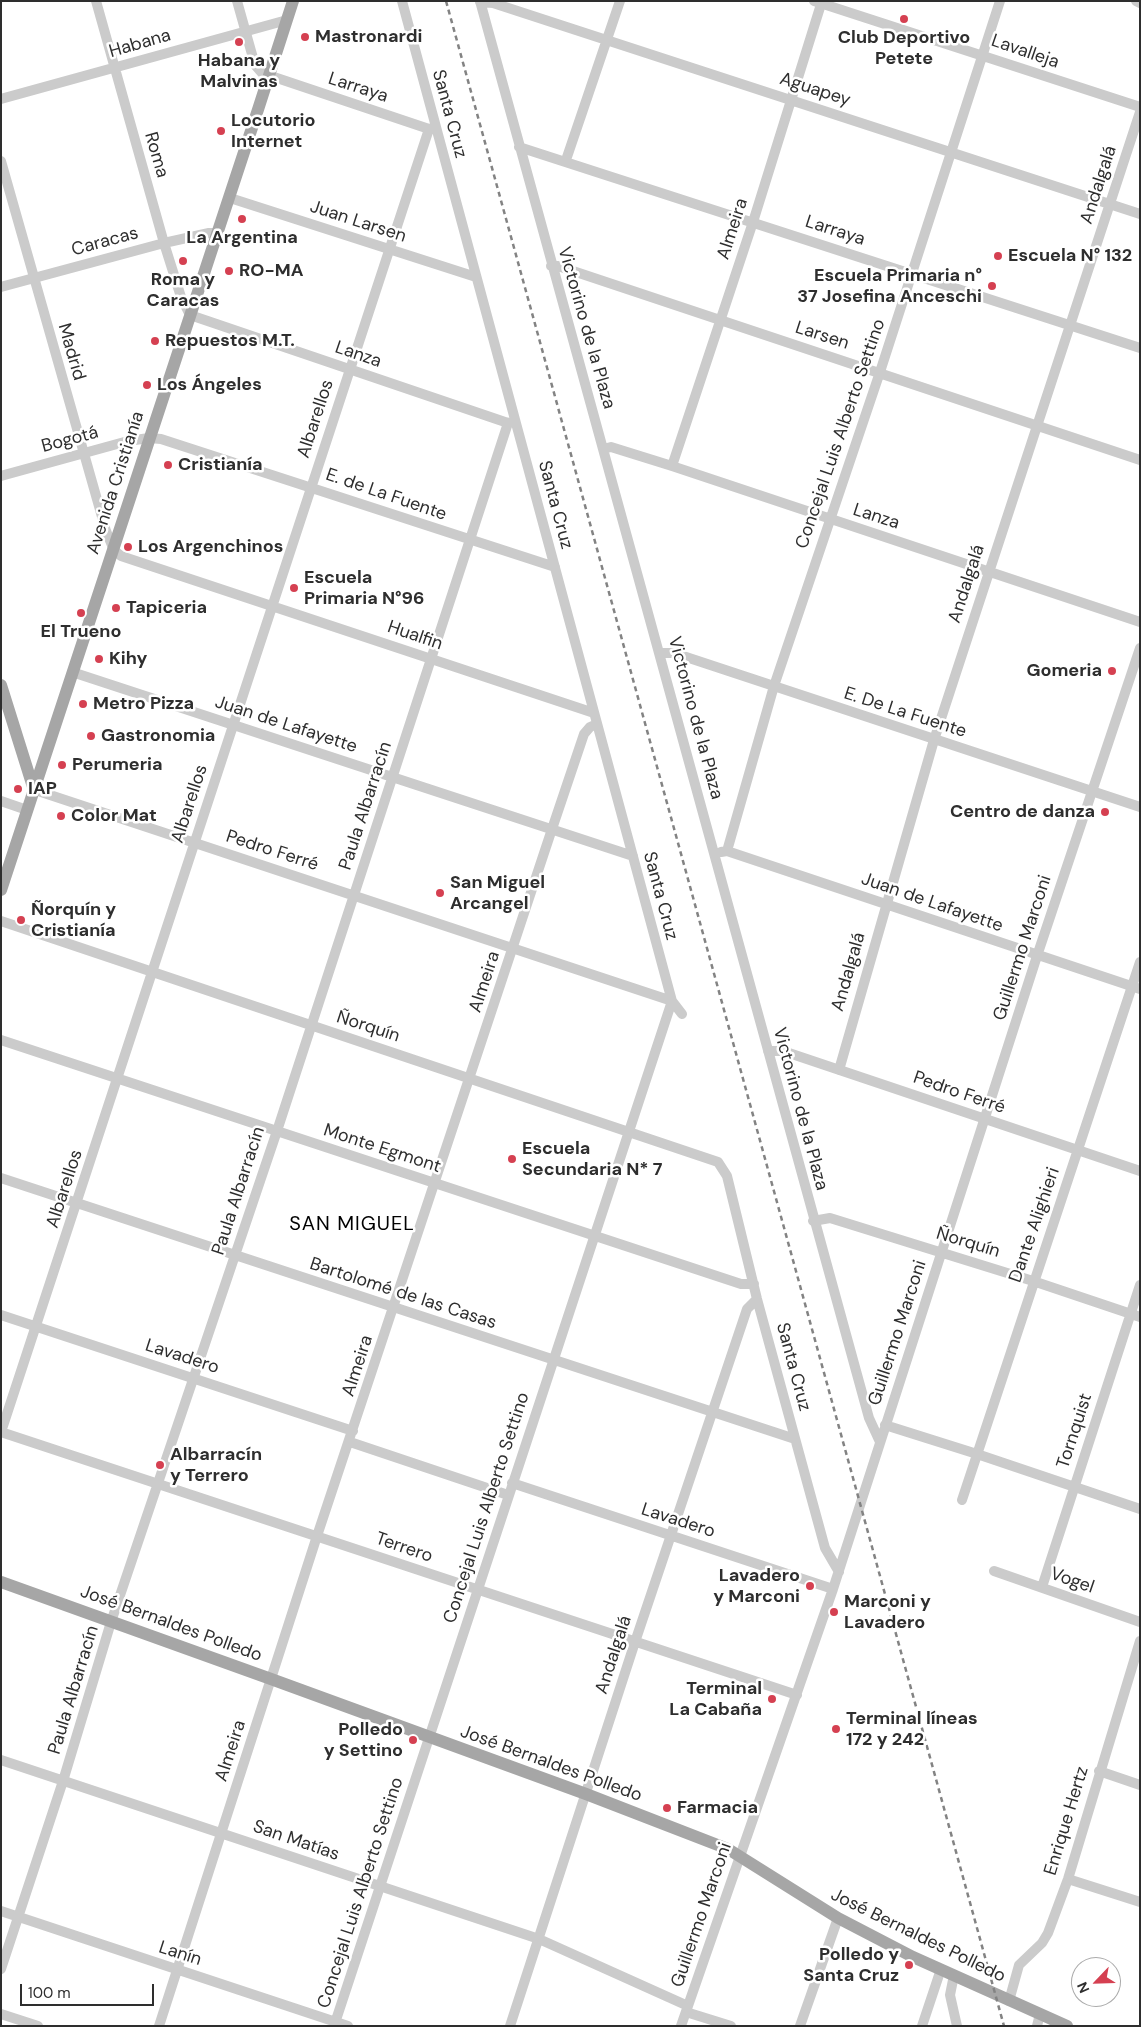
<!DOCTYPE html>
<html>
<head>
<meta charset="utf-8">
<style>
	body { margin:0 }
	#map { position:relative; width:1141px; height:2027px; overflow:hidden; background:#fff; font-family:"DM Sans",sans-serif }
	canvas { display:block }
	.frame { position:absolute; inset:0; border:2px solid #2e2e2e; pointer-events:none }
	.north { position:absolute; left:1071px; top:1957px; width:50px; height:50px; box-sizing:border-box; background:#fff; border:1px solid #ababab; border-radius:50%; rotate:246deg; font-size:14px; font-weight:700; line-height:20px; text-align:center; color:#2e2e2e }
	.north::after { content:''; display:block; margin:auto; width:18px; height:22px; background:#d54051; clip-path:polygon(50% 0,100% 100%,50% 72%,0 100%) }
	.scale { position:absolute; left:20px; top:1984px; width:134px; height:22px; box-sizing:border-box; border:2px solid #2e2e2e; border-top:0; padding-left:6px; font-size:15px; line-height:18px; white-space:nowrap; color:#2e2e2e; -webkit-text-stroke:4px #fff; paint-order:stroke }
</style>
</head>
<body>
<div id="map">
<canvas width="1141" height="2027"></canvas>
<div class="frame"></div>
<div class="north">N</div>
<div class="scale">100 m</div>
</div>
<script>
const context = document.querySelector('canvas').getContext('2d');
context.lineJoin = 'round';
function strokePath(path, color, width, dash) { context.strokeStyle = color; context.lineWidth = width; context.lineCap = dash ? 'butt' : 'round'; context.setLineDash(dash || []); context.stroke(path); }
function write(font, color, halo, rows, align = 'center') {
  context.font = font + ' "DM Sans",sans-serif'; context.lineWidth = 5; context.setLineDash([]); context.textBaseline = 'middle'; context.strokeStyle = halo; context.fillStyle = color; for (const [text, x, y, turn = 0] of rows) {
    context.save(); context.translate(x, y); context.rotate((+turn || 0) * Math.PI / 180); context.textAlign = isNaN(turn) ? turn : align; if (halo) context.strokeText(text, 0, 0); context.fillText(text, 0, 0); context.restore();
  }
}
strokePath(new Path2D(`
	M 96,1 L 164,243 L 181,297 L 190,315 L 508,423 L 513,422
	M 237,1 L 255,65 L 262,73 L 429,129 L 435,128
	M 402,1 L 672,1001 L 682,1014
	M 480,1 L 869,1418 L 880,1442
	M 814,1 L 1140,107
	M 1136,1 L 1140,3
	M 480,2 L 493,3 L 1140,214
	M 1,99 L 287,20
	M 519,147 L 1140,348
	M 566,160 L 620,1
	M 1,161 L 106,531 L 114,550 L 121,556 L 594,713
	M 230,198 L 476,277
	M 551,266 L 558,266 L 1140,460
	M 1,287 L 164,243 L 209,233 L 218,233
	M 603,449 L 611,447 L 672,466 L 1140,622
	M 672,466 L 753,222 L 822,1
	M 1,476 L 128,441 L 149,438 L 161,439 L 555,567
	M 660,653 L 674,653 L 1140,807
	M 72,672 L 633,856
	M 33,787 L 41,792 L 672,1001
	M 1,801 L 27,810
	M 727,851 L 774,686 L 880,372 L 1000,1
	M 721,852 L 727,851 L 1140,989
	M 1,921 L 718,1162 L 727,1176 L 757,1299 L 825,1548 L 839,1572
	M 1,1040 L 741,1284 L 754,1284
	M 768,1051 L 783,1051 L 1140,1171
	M 839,1070 L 934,740 L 1140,112
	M 1,1178 L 795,1439
	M 813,1221 L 830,1218 L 1033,1281 L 1140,1317
	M 1,1315 L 353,1431
	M 885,1425 L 977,1454 L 1140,1509
	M 1,1432 L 429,129
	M 1,1432 L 797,1695
	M 350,1442 L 508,1495
	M 512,1483 L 833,1589
	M 962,1500 L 1140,962
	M 994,1571 L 1140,1622
	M 1042,1587 L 1140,1285
	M 1,1760 L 539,1939 L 688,2006
	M 1099,1771 L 1140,1785
	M 1068,1879 L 1140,1902
	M 1,1911 L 348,2026
	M 1,1969 L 63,1781 L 111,1622 L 277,1131 L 508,423
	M 954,1975 L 950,1995 L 957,2026
	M 1009,2001 L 1019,1965 L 1042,1943 L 1048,1933 L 1068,1879 L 1140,1641
	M 686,2012 L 731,2026
	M 1,2014 L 38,2026
	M 159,2026 L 317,1536 L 552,829 L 584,734 L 590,727 L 597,724
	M 334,2026 L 672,1001
	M 510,2026 L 635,1642 L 747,1309 L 757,1299
	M 681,2026 L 833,1589 L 1037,956 L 1140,648
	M 800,2026 L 838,1918
	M 922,2026 L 941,1969
	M 1037,2026 L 1040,2014`), '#cbcbcb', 10);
strokePath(new Path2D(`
	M 1,685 L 33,787
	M 1,890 C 97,593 198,298 293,1
	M 1,1582 L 271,1679 L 586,1794 L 728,1849 L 838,1918 L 913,1957 L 1067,2026`), '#a6a6a6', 12);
strokePath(new Path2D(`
	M 446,1 L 1004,2026`), '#838383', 2.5, [5, 4]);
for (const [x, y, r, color] of [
	[904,19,5,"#d54051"],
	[305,37,5,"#d54051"],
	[239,42,5,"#d54051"],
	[221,131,5,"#d54051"],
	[242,219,5,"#d54051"],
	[998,256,5,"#d54051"],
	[183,261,5,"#d54051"],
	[229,271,5,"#d54051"],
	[992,286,5,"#d54051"],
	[155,341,5,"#d54051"],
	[147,385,5,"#d54051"],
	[168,465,5,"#d54051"],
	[128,547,5,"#d54051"],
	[294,588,5,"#d54051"],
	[116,608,5,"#d54051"],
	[81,613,5,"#d54051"],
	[99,659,5,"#d54051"],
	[1112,671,5,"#d54051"],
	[83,704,5,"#d54051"],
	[91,736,5,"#d54051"],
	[62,765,5,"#d54051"],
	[18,789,5,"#d54051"],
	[1105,812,5,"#d54051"],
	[61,816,5,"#d54051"],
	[440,893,5,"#d54051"],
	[21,920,5,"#d54051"],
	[512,1159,5,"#d54051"],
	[160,1465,5,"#d54051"],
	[810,1586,5,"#d54051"],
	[834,1612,5,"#d54051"],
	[772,1699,5,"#d54051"],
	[836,1729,5,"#d54051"],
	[413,1740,5,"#d54051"],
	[667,1808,5,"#d54051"],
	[909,1965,5,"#d54051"]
]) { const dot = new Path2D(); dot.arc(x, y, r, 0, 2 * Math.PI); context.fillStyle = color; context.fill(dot); strokePath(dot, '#fff', 2); }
write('bold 18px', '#2e2e2e', '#fff', [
	["Mastronardi",315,37],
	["Club Deportivo",904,38,"center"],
	["Petete",904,59,"center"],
	["Habana y",239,61,"center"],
	["Malvinas",239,82,"center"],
	["Locutorio",231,121],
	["Internet",231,142],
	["La Argentina",242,238,"center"],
	["Escuela N° 132",1008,256],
	["RO-MA",239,271],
	["Escuela Primaria n°",982,276,"right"],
	["37 Josefina Anceschi",982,297,"right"],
	["Roma y",183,280,"center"],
	["Caracas",183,301,"center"],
	["Repuestos M.T.",165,341],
	["Los Ángeles",157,385],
	["Cristianía",178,465],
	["Los Argenchinos",138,547],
	["Escuela",304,578],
	["Primaria N°96",304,599],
	["Tapiceria",126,608],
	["El Trueno",81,632,"center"],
	["Kihy",109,659],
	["Gomeria",1102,671,"right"],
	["Metro Pizza",93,704],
	["Gastronomia",101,736],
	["Perumeria",72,765],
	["IAP",28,789],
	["Centro de danza",1095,812,"right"],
	["Color Mat",71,816],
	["San Miguel",450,883],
	["Arcangel",450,904],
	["Ñorquín y",31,910],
	["Cristianía",31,931],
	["Escuela",522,1149],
	["Secundaria N* 7",522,1170],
	["Albarracín",170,1455],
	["y Terrero",170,1476],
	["Lavadero",800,1576,"right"],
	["y Marconi",800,1597,"right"],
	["Marconi y",844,1602],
	["Lavadero",844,1623],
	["Terminal",762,1689,"right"],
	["La Cabaña",762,1710,"right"],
	["Terminal líneas",846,1719],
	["172 y 242",846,1740],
	["Polledo",403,1730,"right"],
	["y Settino",403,1751,"right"],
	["Farmacia",677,1808],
	["Polledo y",899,1955,"right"],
	["Santa Cruz",899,1976,"right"]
], 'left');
write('18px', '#2e2e2e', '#fff', [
	["Habana",140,44,-16],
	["Lavalleja",1025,52,19],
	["Larraya",358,88,18],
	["Aguapey",815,90,18],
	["Santa Cruz",449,114,75],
	["Roma",156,155,74],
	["Andalgalá",1099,185,-72],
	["Juan Larsen",358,222,18],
	["Almeira",733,229,-72],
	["Larraya",835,231,18],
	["Caracas",105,242,-15],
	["Victorino de la Plaza",586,328,74],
	["Larsen",822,336,18],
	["Madrid",71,352,74],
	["Lanza",358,355,19],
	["Albarellos",316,419,-72],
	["Concejal Luis Alberto Settino",841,434,-71],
	["Bogotá",70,440,-15],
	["Avenida Cristianía",116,483,-72],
	["E. de La Fuente",386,495,19],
	["Santa Cruz",555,505,75],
	["Lanza",876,517,18],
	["Andalgalá",967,584,-72],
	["Hualfin",415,636,19],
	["E. De La Fuente",905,713,18],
	["Victorino de la Plaza",695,718,75],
	["Juan de Lafayette",286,725,18],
	["Albarellos",190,804,-72],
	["Paula Albarracín",366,806,-72],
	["Pedro Ferré",272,851,18],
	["Santa Cruz",660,896,75],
	["Juan de Lafayette",932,903,19],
	["Guillermo Marconi",1023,948,-72],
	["Andalgalá",849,972,-74],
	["Almeira",485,982,-72],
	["Ñorquín",368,1027,18],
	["Pedro Ferré",959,1093,19],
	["Victorino de la Plaza",800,1109,75],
	["Monte Egmont",382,1149,18],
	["Albarellos",65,1189,-72],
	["Paula Albarracín",239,1191,-72],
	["Dante Alighieri",1035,1225,-71],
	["Ñorquín",968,1243,17],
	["Bartolomé de las Casas",403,1294,18],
	["Guillermo Marconi",898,1333,-72],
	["Lavadero",182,1357,18],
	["Almeira",358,1366,-72],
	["Santa Cruz",793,1367,75],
	["Tornquist",1075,1431,-72],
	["Concejal Luis Alberto Settino",487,1508,-72],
	["Lavadero",678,1521,18],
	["Terrero",404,1548,19],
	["Vogel",1072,1581,19],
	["José Bernaldes Polledo",171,1624,20],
	["Andalgalá",614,1655,-72],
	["Paula Albarracín",74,1690,-73],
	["Almeira",231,1751,-72],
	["José Bernaldes Polledo",551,1764,20],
	["Enrique Hertz",1067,1821,-73],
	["San Matías",296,1841,19],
	["Concejal Luis Alberto Settino",361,1893,-72],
	["Guillermo Marconi",702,1915,-71],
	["José Bernaldes Polledo",918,1936,26],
	["Lanín",180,1954,18]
]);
context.letterSpacing = '1px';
write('20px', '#000', '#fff', [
	["SAN MIGUEL",352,1225]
]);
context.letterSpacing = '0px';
</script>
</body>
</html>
